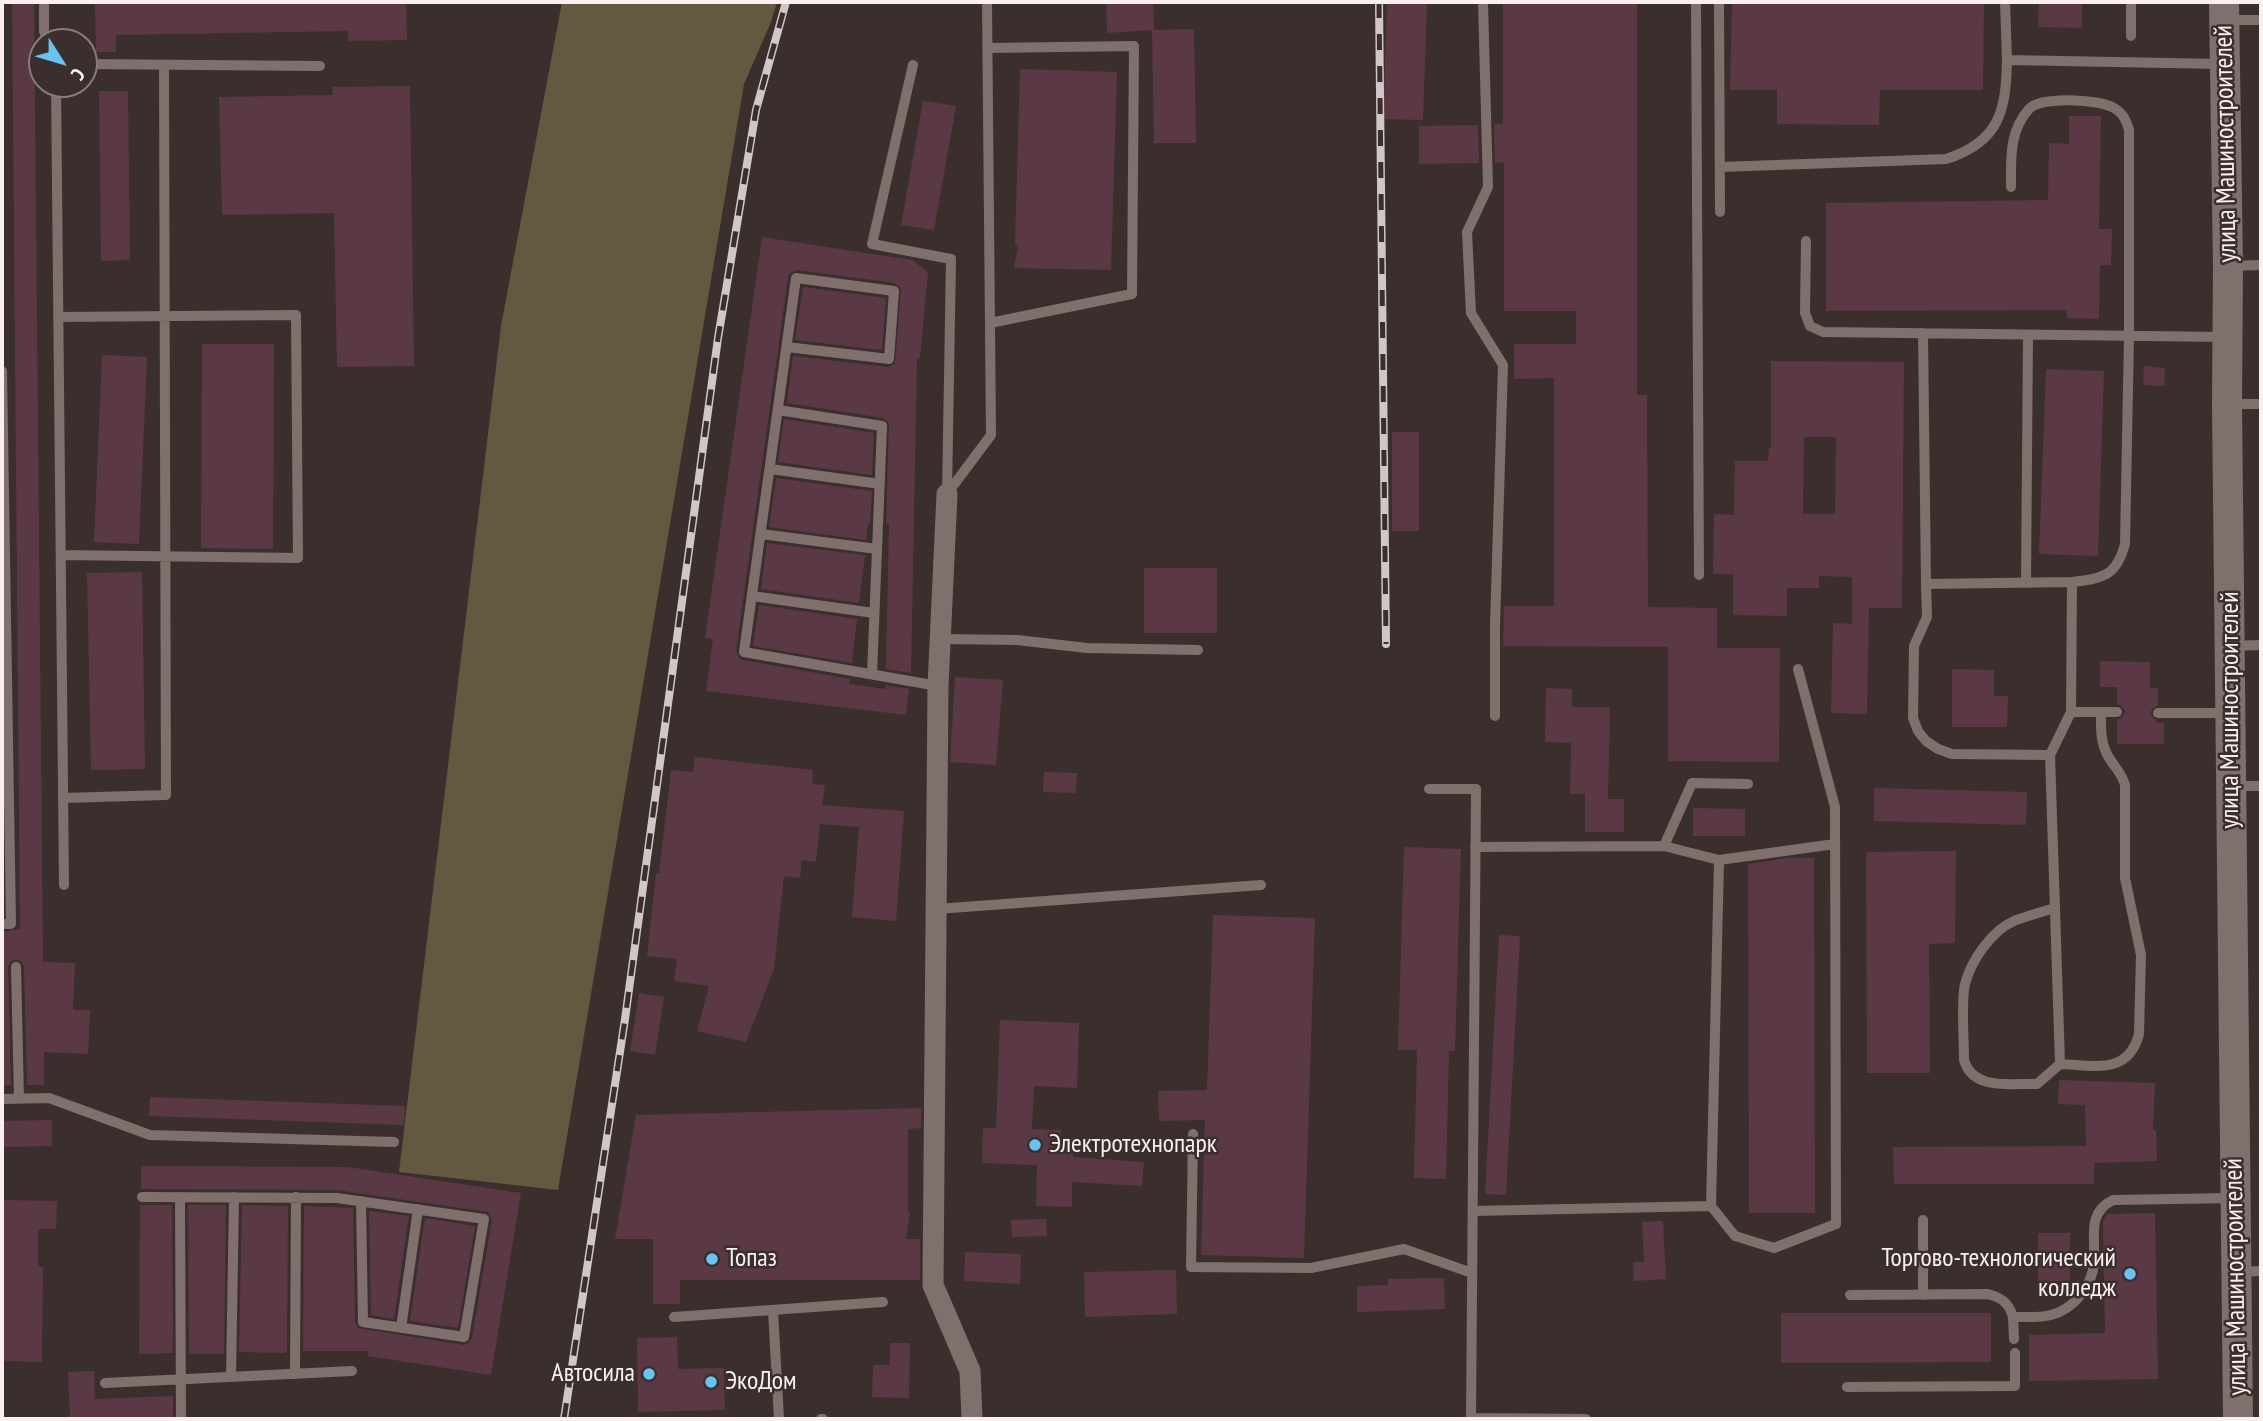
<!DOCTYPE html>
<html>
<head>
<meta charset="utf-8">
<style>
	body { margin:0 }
	#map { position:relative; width:2263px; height:1421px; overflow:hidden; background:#3b2f2d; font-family:"PT Sans Narrow",sans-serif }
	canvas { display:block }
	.frame { position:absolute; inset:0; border:4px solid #f9f0ef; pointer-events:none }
	.north { position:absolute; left:28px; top:28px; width:70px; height:70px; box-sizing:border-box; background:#3b2f2d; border:2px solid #877c7b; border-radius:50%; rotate:127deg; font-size:19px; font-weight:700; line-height:28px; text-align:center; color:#f9f0ef }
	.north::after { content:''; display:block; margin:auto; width:24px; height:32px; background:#69c3f1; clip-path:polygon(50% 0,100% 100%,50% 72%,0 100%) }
</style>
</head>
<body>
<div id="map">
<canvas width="2263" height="1421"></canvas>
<div class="frame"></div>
<div class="north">С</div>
</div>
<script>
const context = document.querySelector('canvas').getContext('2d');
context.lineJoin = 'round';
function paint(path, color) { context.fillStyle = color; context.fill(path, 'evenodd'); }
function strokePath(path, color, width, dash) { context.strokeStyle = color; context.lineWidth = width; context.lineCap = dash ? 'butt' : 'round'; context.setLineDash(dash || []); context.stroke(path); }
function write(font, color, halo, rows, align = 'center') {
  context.font = font + ' "PT Sans Narrow",sans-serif'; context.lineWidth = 5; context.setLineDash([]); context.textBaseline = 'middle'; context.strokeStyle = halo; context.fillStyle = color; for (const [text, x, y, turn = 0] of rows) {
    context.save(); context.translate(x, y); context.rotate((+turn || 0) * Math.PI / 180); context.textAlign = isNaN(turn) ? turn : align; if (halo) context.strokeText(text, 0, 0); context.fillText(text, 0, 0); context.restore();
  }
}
paint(new Path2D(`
	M 562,2 L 777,2 L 771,22 L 744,84 L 558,1190 L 399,1172 L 501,326 Z`), '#625940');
paint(new Path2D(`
	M 12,2 L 34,2 L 43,962 L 75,963 L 73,1010 L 90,1010 L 88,1054 L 44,1052 L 44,1085 L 27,1085 L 24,967 L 22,962 L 17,959 L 11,961 L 8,967 L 11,1085 L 2,1085 L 2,932 L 20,929 Z
	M 95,2 L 406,2 L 407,40 L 348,41 L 348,31 L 116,35 L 116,52 L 96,52 Z
	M 1106,2 L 1153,2 L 1154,30 L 1194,29 L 1196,143 L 1154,143 L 1152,30 L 1107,33 Z
	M 1387,2 L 1427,2 L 1423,120 L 1383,119 Z
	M 1503,2 L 1637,2 L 1637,395 L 1647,395 L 1648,607 L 1717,608 L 1717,648 L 1780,648 L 1779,762 L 1668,761 L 1668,647 L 1503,646 L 1504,606 L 1554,606 L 1554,378 L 1514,379 L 1514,344 L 1576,344 L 1576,311 L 1504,311 L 1504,162 L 1495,163 L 1494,124 L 1503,124 Z
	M 1732,2 L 1984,2 L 1983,90 L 1880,90 L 1879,125 L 1777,124 L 1777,90 L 1730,90 Z
	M 2039,2 L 2082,2 L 2082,28 L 2038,27 Z
	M 1020,69 L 1117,72 L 1111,270 L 1014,268 L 1018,245 L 1015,245 Z
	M 410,86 L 414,366 L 337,367 L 334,213 L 222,215 L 219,97 L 333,95 L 332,87 Z
	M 99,91 L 128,91 L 130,260 L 101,261 Z
	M 923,101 L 956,106 L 934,230 L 901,225 Z
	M 2069,116 L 2101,116 L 2099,229 L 2112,229 L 2111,265 L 2100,265 L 2099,319 L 2067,318 L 2067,310 L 1826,311 L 1826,203 L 2048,200 L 2049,143 L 2069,144 Z
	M 1478,125 L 1479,163 L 1419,164 L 1419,126 Z
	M 762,237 L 912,260 L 928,272 L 920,358 L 917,358 L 911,673 L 886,669 L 889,524 L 886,524 L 889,423 L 883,418 L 787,403 L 793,356 L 888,367 L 895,364 L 901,288 L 895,283 L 797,270 L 790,273 L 788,277 L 736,651 L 739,658 L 743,660 L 850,679 L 849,684 L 885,689 L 885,685 L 909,689 L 906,715 L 706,691 L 713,639 L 705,638 Z
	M 803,287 L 886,298 L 882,350 L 795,340 Z
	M 202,344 L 274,344 L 273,549 L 201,548 Z
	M 102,355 L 147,357 L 139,544 L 94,542 Z
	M 1771,361 L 1904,362 L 1902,608 L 1869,608 L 1867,714 L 1831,713 L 1833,623 L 1852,624 L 1852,577 L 1819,576 L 1819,588 L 1787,588 L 1787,616 L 1733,615 L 1733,574 L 1713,574 L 1714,514 L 1734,515 L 1735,461 L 1768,461 L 1769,448 L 1771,448 ZM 1804,437 L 1836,437 L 1835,514 L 1803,514 Z
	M 2144,366 L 2165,368 L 2164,386 L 2143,385 Z
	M 2046,369 L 2104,371 L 2098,556 L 2039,554 Z
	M 784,419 L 874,433 L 872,475 L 778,462 Z
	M 1392,432 L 1419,432 L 1419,531 L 1392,531 Z
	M 776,478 L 872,491 L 870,523 L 868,523 L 866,540 L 769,527 Z
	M 767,543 L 865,555 L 859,603 L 761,589 Z
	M 1144,568 L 1217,568 L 1217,633 L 1144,633 Z
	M 142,572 L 145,769 L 91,770 L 87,573 Z
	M 759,605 L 857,619 L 852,663 L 753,646 Z
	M 2100,661 L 2150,662 L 2150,688 L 2158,688 L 2158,705 L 2152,709 L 2150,714 L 2158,723 L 2164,723 L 2164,744 L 2117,744 L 2117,720 L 2123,716 L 2125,711 L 2121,706 L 2117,704 L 2117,687 L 2100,687 Z
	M 1952,669 L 1994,670 L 1994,696 L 2008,696 L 2007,727 L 1952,727 Z
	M 955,677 L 1003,680 L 996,765 L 950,762 Z
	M 1546,688 L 1572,689 L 1572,707 L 1610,707 L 1608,799 L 1624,799 L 1624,832 L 1585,832 L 1585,794 L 1570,794 L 1571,743 L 1545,742 Z
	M 695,757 L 813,770 L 812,784 L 825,785 L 822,805 L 904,811 L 896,921 L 852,917 L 859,827 L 820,824 L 816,862 L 802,860 L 800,878 L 784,876 L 774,969 L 746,1042 L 697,1031 L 709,986 L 674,981 L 677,959 L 647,956 L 656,873 L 659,873 L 671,770 L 693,772 Z
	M 1044,772 L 1077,773 L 1076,793 L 1043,792 Z
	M 1874,788 L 2027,792 L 2026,825 L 1874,821 Z
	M 1693,808 L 1745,809 L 1745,836 L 1693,836 Z
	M 1404,847 L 1461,849 L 1455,1051 L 1449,1051 L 1446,1179 L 1414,1178 L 1417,1050 L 1398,1050 Z
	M 1956,851 L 1955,943 L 1929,944 L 1930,1073 L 1867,1073 L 1866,852 Z
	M 1788,858 L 1814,858 L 1815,1213 L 1749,1213 L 1748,864 Z
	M 1213,915 L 1315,918 L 1304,1258 L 1201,1255 L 1205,1120 L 1159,1121 L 1158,1091 L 1207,1090 Z
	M 1499,935 L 1520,936 L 1506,1195 L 1485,1194 Z
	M 639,993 L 664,997 L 655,1055 L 630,1051 Z
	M 1000,1020 L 1079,1023 L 1077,1088 L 1034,1086 L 1032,1129 L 1061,1130 L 1061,1137 L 1074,1138 L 1073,1157 L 1144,1162 L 1142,1186 L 1072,1182 L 1072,1207 L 1036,1206 L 1037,1165 L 982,1163 L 983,1128 L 996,1128 Z
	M 2059,1080 L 2155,1083 L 2153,1130 L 2156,1130 L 2157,1161 L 2094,1163 L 2094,1184 L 1894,1184 L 1893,1147 L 2086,1146 L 2085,1105 L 2058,1104 Z
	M 150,1097 L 405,1106 L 404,1125 L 149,1116 Z
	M 921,1108 L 921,1128 L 908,1129 L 908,1212 L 910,1212 L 906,1239 L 920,1239 L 920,1280 L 680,1280 L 680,1304 L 653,1304 L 653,1239 L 615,1239 L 636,1115 Z
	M 52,1120 L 52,1146 L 2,1147 L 2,1121 Z
	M 141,1166 L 348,1167 L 521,1193 L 491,1375 L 368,1356 L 369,1351 L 303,1351 L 304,1206 L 353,1208 L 355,1322 L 358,1328 L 463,1345 L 467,1344 L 472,1338 L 492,1220 L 488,1212 L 337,1190 L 141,1189 Z
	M 2,1200 L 57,1201 L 56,1229 L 38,1229 L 38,1267 L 43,1267 L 42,1362 L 2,1361 Z
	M 140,1205 L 172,1205 L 173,1353 L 139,1354 Z
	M 188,1205 L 226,1205 L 224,1354 L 189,1354 Z
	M 242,1205 L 288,1206 L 287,1351 L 285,1353 L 239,1352 Z
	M 369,1211 L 409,1216 L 394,1319 L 371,1315 Z
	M 2155,1213 L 2158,1379 L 2029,1381 L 2029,1335 L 2105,1333 L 2103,1221 L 2106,1216 L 2108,1214 Z
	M 425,1218 L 475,1226 L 458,1328 L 410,1321 Z
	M 1046,1219 L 1047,1236 L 1012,1237 L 1011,1220 Z
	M 1663,1221 L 1666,1279 L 1634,1281 L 1633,1262 L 1644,1262 L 1642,1222 Z
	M 2038,1233 L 2070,1233 L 2070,1281 L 2038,1281 Z
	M 965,1252 L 1021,1254 L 1020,1284 L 964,1281 Z
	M 1176,1270 L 1177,1314 L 1085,1317 L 1084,1272 Z
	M 1444,1278 L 1445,1309 L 1357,1312 L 1357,1286 L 1388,1285 L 1388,1279 Z
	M 1781,1313 L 1991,1313 L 1991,1362 L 1781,1363 Z
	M 677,1337 L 678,1369 L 724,1368 L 725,1410 L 638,1412 L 637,1338 Z
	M 890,1343 L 910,1343 L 909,1398 L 872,1397 L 873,1365 L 890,1365 Z
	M 94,1371 L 95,1399 L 173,1396 L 173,1419 L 70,1419 L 68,1372 Z`), '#5a3944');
strokePath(new Path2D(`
	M 44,2 L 44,31 L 48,42
	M 1483,2 L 1488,187 L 1467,232 L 1471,313 L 1503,365 L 1495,625 L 1495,716
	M 1696,2 L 1699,575
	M 1719,2 L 1720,212
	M 2005,2 L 2007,60 L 2221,64
	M 2227,20 L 2261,20
	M 2131,36 L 2131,2
	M 988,48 L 1134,46 L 1132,294 L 990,323
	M 84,64 L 320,66
	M 913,65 L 872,244 L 951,259 L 947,494
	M 56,84 L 64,885
	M 1720,167 L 1946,159 C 2000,142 2006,110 2007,60
	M 2011,187 C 2011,159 2009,131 2029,109 C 2041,96 2099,99 2114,108 C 2123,113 2126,120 2129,130 L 2129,336 L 2125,544 C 2116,577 2103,578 2072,582
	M 1806,241 L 1805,313 L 1810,326 L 1823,332 L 2225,337
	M 2229,266 L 2261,265
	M 58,317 L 296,315 L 298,558 L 61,555
	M 1923,333 L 1926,584 L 2072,582 L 2071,712 L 2117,712
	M 787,347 L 889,359 L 894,291 L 796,278 L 744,652 L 938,686
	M 2,371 L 11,924 L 2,924
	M 2229,404 L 2261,404
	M 778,410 L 882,426 L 872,674
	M 770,469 L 880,484
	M 947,494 L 991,435 L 987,2
	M 761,534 L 877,549
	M 2026,583 L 2028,335
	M 1926,584 L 1927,617 L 1914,646 L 1913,718 L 1918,731 L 1926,741 L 1938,749 L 1952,754 L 2050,755 L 2071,712
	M 752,596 L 874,613
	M 940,639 L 1017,640 L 1087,648 L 1198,650
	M 2231,646 L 2261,645
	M 2158,713 L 2227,713
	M 2050,755 L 2060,1064
	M 2234,786 L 2261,786
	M 1429,789 L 1476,789 L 1471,1419
	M 63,798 L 166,795 L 164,65
	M 1664,846 L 1692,783 L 1748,784
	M 1719,860 L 1835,844
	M 2055,908 C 2041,912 2027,916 2014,921 C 1991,931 1971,961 1965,984 C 1961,1000 1964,1041 1964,1060 C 1973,1091 2011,1083 2037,1084 L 2060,1064 C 2093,1065 2128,1076 2139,1034 L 2141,955 L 2125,878 L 2125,785 C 2122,773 2114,767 2108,756 C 2100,742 2101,728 2101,712
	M 937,909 L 1261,885
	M 16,967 L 19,1099
	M 2,1099 L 49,1098 L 150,1135 L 394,1142
	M 1193,1134 L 1191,1267 L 1311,1268 L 1404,1249 L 1472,1273
	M 142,1197 L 337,1198 L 484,1219 L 464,1337 L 363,1322 L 361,1201
	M 180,1197 L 181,1419
	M 1711,1206 L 1735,1236 L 1774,1248 L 1836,1224 L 1835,807 L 1798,669
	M 1473,1211 L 1711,1206 L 1719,860 L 1664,846 L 1475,847
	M 1923,1220 L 1923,1295
	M 2239,1272 L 2261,1271
	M 1850,1295 L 1988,1294 C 2002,1298 2009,1303 2013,1317
	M 773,1310 L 779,1419
	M 674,1317 L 883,1302
	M 401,1328 L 418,1209
	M 2014,1339 L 2013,1317 C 2026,1317 2040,1318 2051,1315 C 2074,1309 2092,1286 2094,1263 C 2096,1239 2086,1213 2113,1200 L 2233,1198
	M 295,1374 L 296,1197
	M 231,1377 L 234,1197
	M 105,1383 L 352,1371
	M 1847,1387 L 2015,1386 L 2015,1353
	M 1471,1418 L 1586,1419
	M 821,1419 L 823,1419`), '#7f706e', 10);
strokePath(new Path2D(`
	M 947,494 L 938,686 L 933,1285 L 970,1371 L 972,1419`), '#7f706e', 21);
strokePath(new Path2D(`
	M 2224,2 L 2228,266 L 2227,404 L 2238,1419`), '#7f706e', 30);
const rail = new Path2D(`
	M 1379,2 L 1386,644
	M 564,1419 L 625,1019 L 718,338 L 756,110 L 786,2`);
strokePath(rail, '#d1c7c6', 8);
strokePath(rail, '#3b2f2d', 5, [16]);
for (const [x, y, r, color] of [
	[1035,1145,7,"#69c3f1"],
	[712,1259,7,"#69c3f1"],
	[2130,1274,7,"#69c3f1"],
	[649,1374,7,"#69c3f1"],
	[711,1382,7,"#69c3f1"]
]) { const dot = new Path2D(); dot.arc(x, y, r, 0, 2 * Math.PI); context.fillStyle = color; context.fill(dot); strokePath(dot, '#3b2f2d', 2.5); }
write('26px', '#f9f0ef', '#3b2f2d', [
	["улица Машиностроителей",2226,144,-91],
	["улица Машиностроителей",2231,710,-90],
	["улица Машиностроителей",2236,1277,-91]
]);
write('26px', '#f9f0ef', '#3b2f2d', [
	["Электротехнопарк",1049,1145],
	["Топаз",726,1259],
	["Торгово-технологический",2116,1259,"right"],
	["колледж",2116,1289,"right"],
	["Автосила",635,1374,"right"],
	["ЭкоДом",725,1382]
], 'left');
</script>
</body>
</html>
